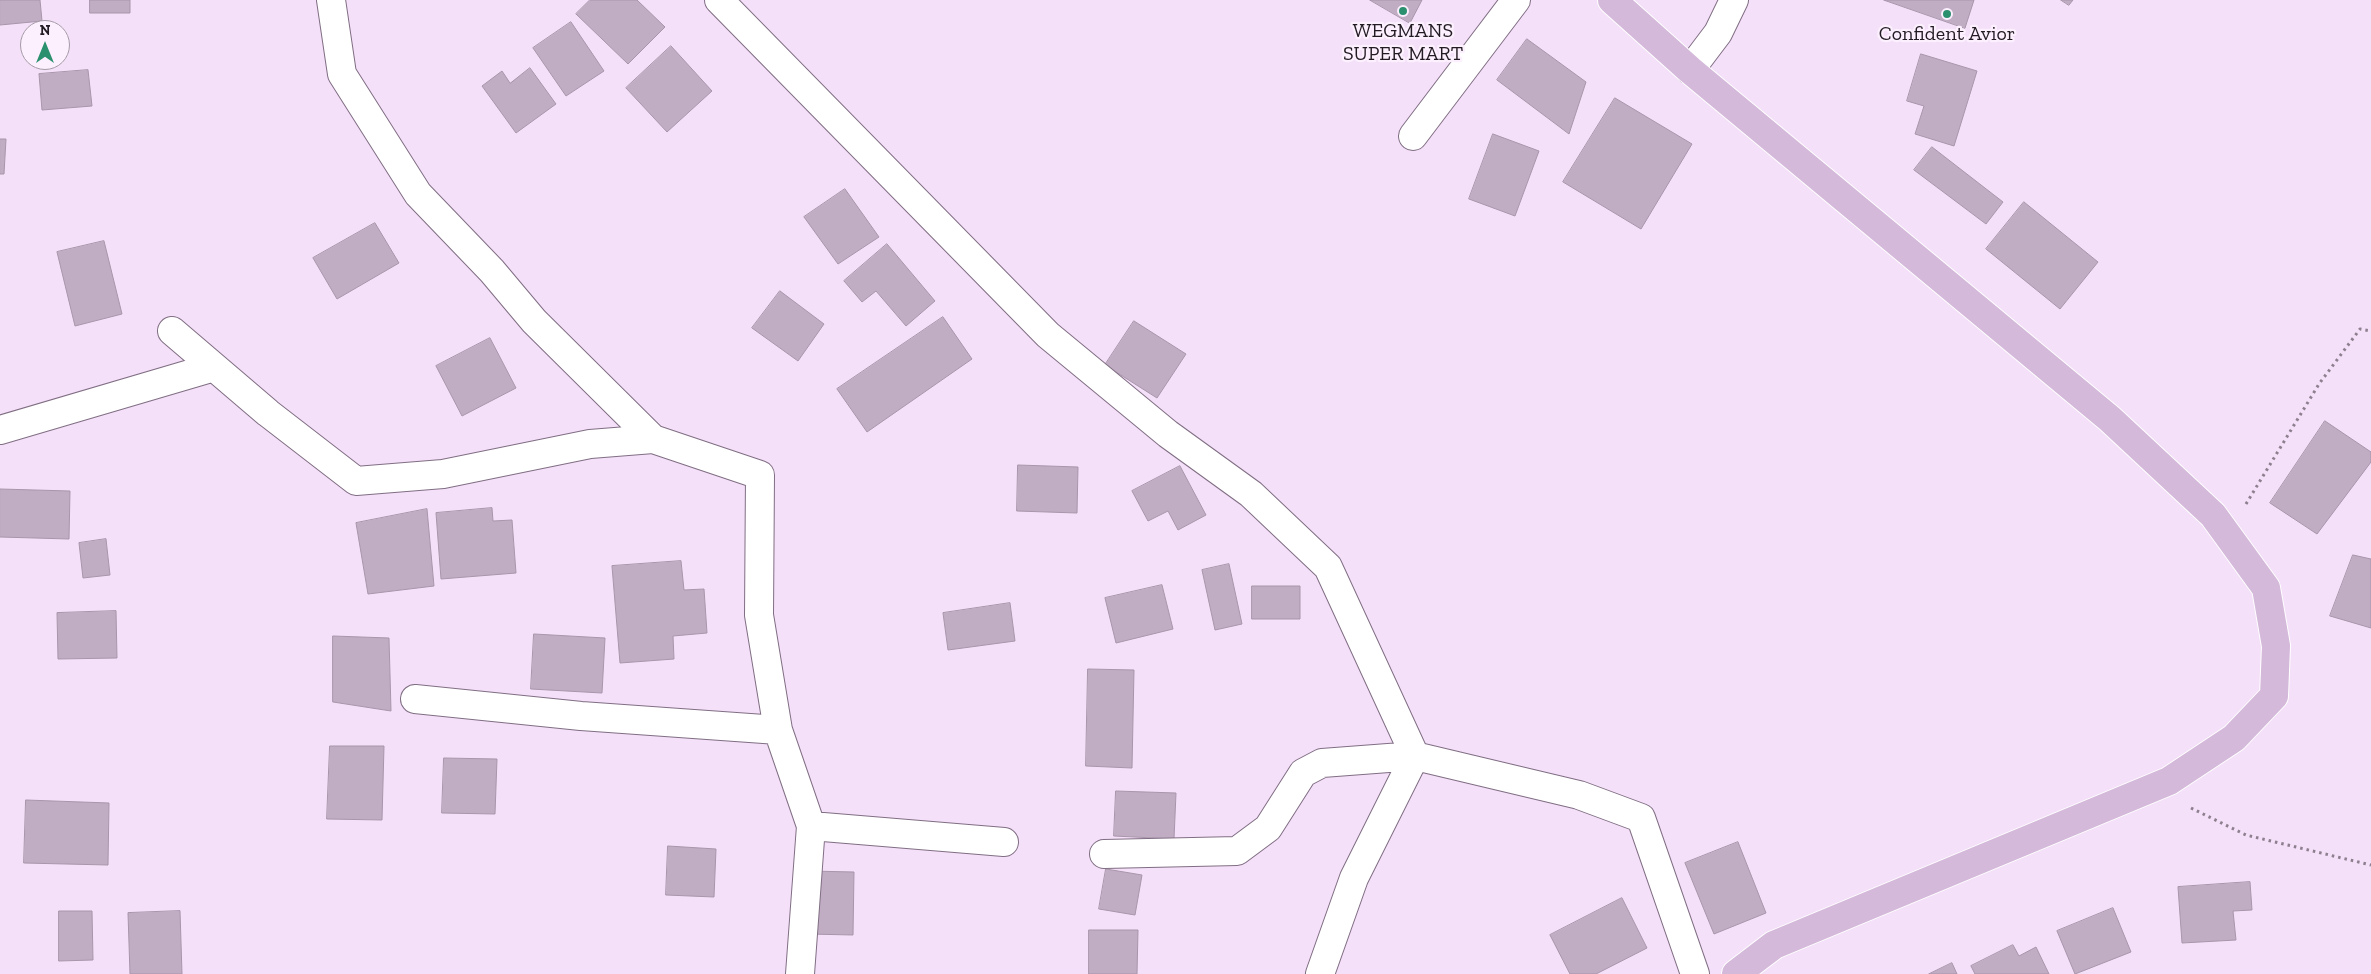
<!DOCTYPE html>
<html>
<head>
<meta charset="utf-8">
<style>
	body { margin:0 }
	#map { position:relative; width:2371px; height:974px; overflow:hidden; background:#f4e0f8; font-family:"Zilla Slab",serif }
	canvas { display:block }
	.north { position:absolute; left:20px; top:20px; width:50px; height:50px; box-sizing:border-box; background:#fcf0fe; border:1px solid #a59ba6; border-radius:50%; rotate:0deg; font-size:14px; font-weight:700; line-height:20px; text-align:center; color:#221b23 }
	.north::after { content:''; display:block; margin:auto; width:18px; height:22px; background:#2b906d; clip-path:polygon(50% 0,100% 100%,50% 72%,0 100%) }
</style>
</head>
<body>
<div id="map">
<canvas width="2371" height="974"></canvas>
<div class="north">N</div>
</div>
<script>
const context = document.querySelector('canvas').getContext('2d');
context.lineJoin = 'round';
function paint(path, color) { context.fillStyle = color; context.fill(path, 'evenodd'); }
function strokePath(path, color, width, dash) { context.strokeStyle = color; context.lineWidth = width; context.lineCap = dash ? 'butt' : 'round'; context.setLineDash(dash || []); context.stroke(path); }
function write(font, color, halo, rows, align = 'center') {
  context.font = font + ' "Zilla Slab",serif'; context.lineWidth = 4.5; context.setLineDash([]); context.textBaseline = 'middle'; context.strokeStyle = halo; context.fillStyle = color; for (const [text, x, y, turn = 0] of rows) {
    context.save(); context.translate(x, y); context.rotate((+turn || 0) * Math.PI / 180); context.textAlign = isNaN(turn) ? turn : align; if (halo) context.strokeText(text, 0, 0); context.fillText(text, 0, 0); context.restore();
  }
}
const building = new Path2D(`
	M 0,0 L 40,0 L 42,21 L 0,25 Z
	M 90,0 L 130,0 L 130,13 L 90,13 Z
	M 590,0 L 637,0 L 665,27 L 628,64 L 576,14 Z
	M 1370,0 L 1422,0 L 1410,23 Z
	M 1884,0 L 1974,0 L 1965,28 Z
	M 2061,0 L 2073,0 L 2069,5 Z
	M 571,22 L 604,71 L 566,96 L 533,48 Z
	M 1527,39 L 1586,82 L 1569,134 L 1497,80 Z
	M 671,46 L 712,91 L 667,132 L 626,88 Z
	M 1921,54 L 1977,71 L 1954,146 L 1915,134 L 1924,106 L 1907,101 Z
	M 530,68 L 556,104 L 516,133 L 482,86 L 502,71 L 510,83 Z
	M 88,70 L 92,106 L 42,110 L 39,74 Z
	M 1615,98 L 1692,144 L 1641,229 L 1563,182 Z
	M 1493,134 L 1539,151 L 1515,216 L 1469,199 Z
	M 0,139 L 6,139 L 4,174 L 0,174 Z
	M 1932,147 L 2003,202 L 1986,224 L 1914,170 Z
	M 845,189 L 879,237 L 838,264 L 804,217 Z
	M 2024,202 L 2098,262 L 2060,309 L 1986,249 Z
	M 375,223 L 399,263 L 337,299 L 313,258 Z
	M 104,241 L 122,314 L 75,326 L 57,252 Z
	M 887,244 L 935,301 L 906,326 L 876,291 L 862,302 L 844,281 Z
	M 780,291 L 824,324 L 798,361 L 752,328 Z
	M 943,317 L 972,359 L 867,432 L 837,389 Z
	M 1134,321 L 1186,354 L 1157,398 L 1105,365 Z
	M 490,338 L 516,388 L 462,416 L 436,366 Z
	M 2325,421 L 2371,452 L 2371,462 L 2317,534 L 2270,503 Z
	M 1018,465 L 1078,467 L 1077,513 L 1017,511 Z
	M 1180,466 L 1206,515 L 1178,530 L 1168,511 L 1148,521 L 1132,491 Z
	M 0,489 L 70,491 L 69,539 L 0,537 Z
	M 492,508 L 493,521 L 512,520 L 516,573 L 441,579 L 436,513 Z
	M 427,509 L 434,586 L 368,594 L 356,523 Z
	M 106,539 L 110,575 L 83,578 L 79,543 Z
	M 2353,555 L 2371,559 L 2371,628 L 2330,616 Z
	M 681,561 L 684,590 L 704,589 L 707,633 L 673,636 L 674,659 L 620,663 L 612,566 Z
	M 1229,564 L 1242,624 L 1215,630 L 1202,570 Z
	M 1162,585 L 1173,629 L 1116,643 L 1105,598 Z
	M 1252,586 L 1300,586 L 1300,619 L 1252,619 Z
	M 1010,603 L 1015,641 L 948,650 L 943,613 Z
	M 116,611 L 117,658 L 58,659 L 57,613 Z
	M 534,634 L 605,638 L 602,693 L 531,689 Z
	M 333,636 L 389,638 L 391,711 L 333,702 Z
	M 1088,669 L 1134,670 L 1132,768 L 1086,766 Z
	M 330,746 L 384,746 L 382,820 L 327,819 Z
	M 444,758 L 497,759 L 495,814 L 442,813 Z
	M 1116,791 L 1176,793 L 1174,839 L 1114,836 Z
	M 26,800 L 109,803 L 108,865 L 24,863 Z
	M 1738,842 L 1766,913 L 1714,934 L 1685,863 Z
	M 668,846 L 716,849 L 714,897 L 666,895 Z
	M 1106,869 L 1142,875 L 1135,915 L 1099,909 Z
	M 809,871 L 854,872 L 853,935 L 808,934 Z
	M 2250,882 L 2252,910 L 2233,911 L 2236,940 L 2182,943 L 2178,887 Z
	M 1622,898 L 1647,948 L 1596,974 L 1570,974 L 1550,935 Z
	M 2113,908 L 2131,952 L 2075,974 L 2057,931 Z
	M 59,911 L 92,911 L 93,960 L 59,961 Z
	M 180,911 L 182,974 L 130,974 L 128,913 Z
	M 1089,930 L 1138,930 L 1137,974 L 1089,974 Z
	M 2013,945 L 2019,956 L 2036,947 L 2049,974 L 1975,974 L 1971,966 Z
	M 1952,963 L 1957,974 L 1929,974 Z`);
paint(building, '#c0adc4');
strokePath(building, '#a895ab', 1);
const minor = new Path2D(`
	M 331,0 L 342,74 L 418,194 L 492,271 L 534,321 L 653,439 L 760,475 L 759,615 L 778,730 L 811,826 L 800,974
	M 719,0 L 1048,335 L 1168,434 L 1251,494 L 1328,567 L 1415,756 L 1579,795 L 1641,818 L 1695,974
	M 1690,70 L 1718,33 L 1734,0
	M 1413,136 L 1516,0
	M 172,331 L 268,413 L 356,481 L 443,474 L 590,444 L 653,439
	M 0,430 L 214,367
	M 415,699 L 581,716 L 778,730
	M 811,826 L 1004,842
	M 1104,854 L 1237,851 L 1268,828 L 1303,773 L 1322,763 L 1415,756
	M 1320,974 L 1354,878 L 1415,756`);
const major = new Path2D(`
	M 1612,0 L 1690,70 L 2110,419 L 2213,515 L 2266,588 L 2276,646 L 2274,696 L 2234,738 L 2169,781 L 1774,945 L 1736,974`);
strokePath(minor, '#806e84', 30);
strokePath(major, '#fff', 30);
strokePath(new Path2D(`
	M 2246,504 L 2319,384 L 2360,329 L 2371,331
	M 2191,808 L 2246,835 L 2371,865`), '#8d7f8f', 3, [2.5, 4]);
strokePath(minor, '#fff', 28);
strokePath(major, '#d4b9da', 28);
for (const [x, y, r, color] of [
	[1403,11,5,"#2b906d"],
	[1947,14,5,"#2b906d"]
]) { const dot = new Path2D(); dot.arc(x, y, r, 0, 2 * Math.PI); context.fillStyle = color; context.fill(dot); strokePath(dot, '#fcf0fe', 2); }
write('20px', '#221b23', '#fcf0fe', [
	["WEGMANS",1403,31],
	["SUPER MART",1403,54],
	["Confident Avior",1947,34]
]);
</script>
</body>
</html>
